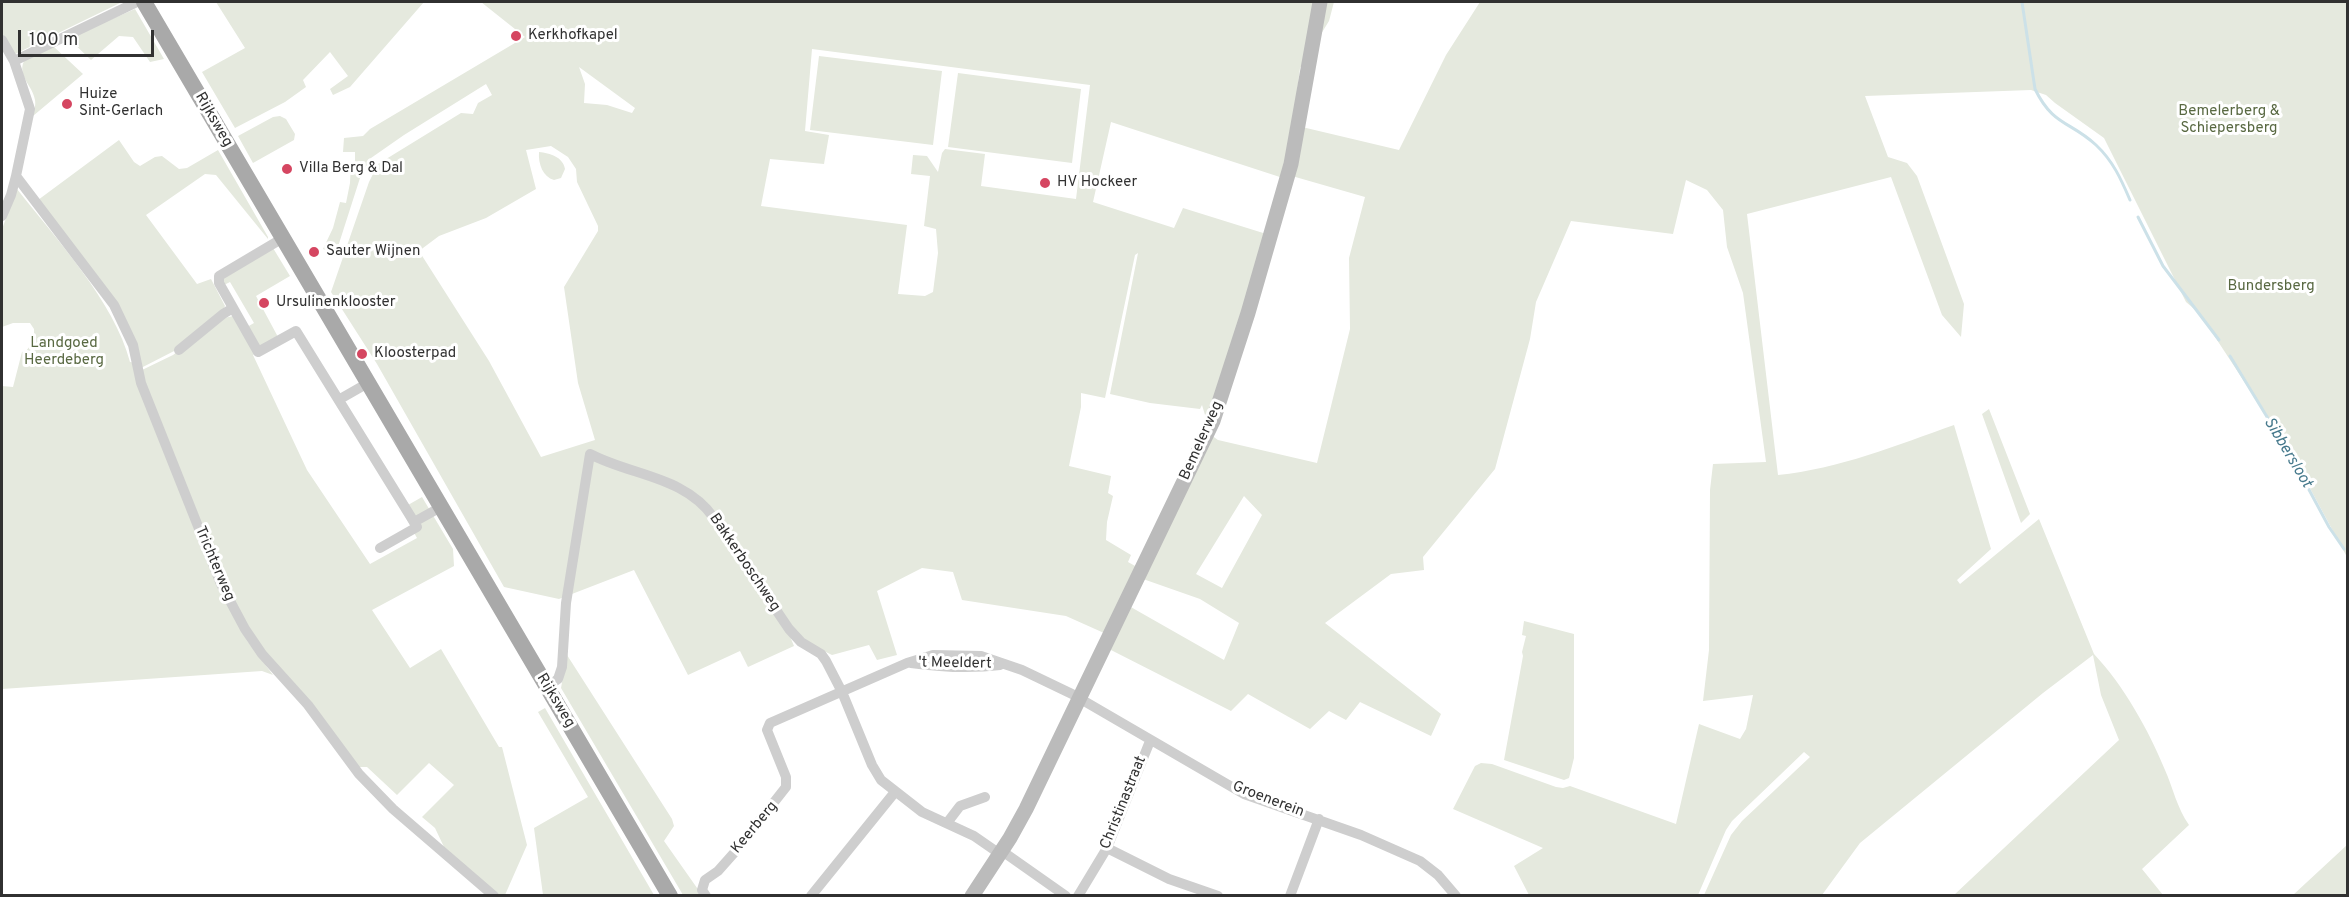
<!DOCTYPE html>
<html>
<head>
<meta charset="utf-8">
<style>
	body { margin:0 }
	#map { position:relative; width:2349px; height:897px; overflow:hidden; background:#fff; font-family:Overpass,sans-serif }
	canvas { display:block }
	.frame { position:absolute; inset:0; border:3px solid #313131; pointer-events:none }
	.scale { position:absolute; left:18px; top:30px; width:136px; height:27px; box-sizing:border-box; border:3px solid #313131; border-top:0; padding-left:8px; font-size:18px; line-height:21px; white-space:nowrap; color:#313131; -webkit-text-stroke:4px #fff; paint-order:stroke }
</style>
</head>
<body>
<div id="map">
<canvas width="2349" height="897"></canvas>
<div class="frame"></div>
<div class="scale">100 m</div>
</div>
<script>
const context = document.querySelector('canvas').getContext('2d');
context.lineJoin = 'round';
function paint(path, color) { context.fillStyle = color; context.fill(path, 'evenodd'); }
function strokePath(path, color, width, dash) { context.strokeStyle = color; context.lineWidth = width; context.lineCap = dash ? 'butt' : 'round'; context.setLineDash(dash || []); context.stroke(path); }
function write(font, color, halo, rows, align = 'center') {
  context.font = font + ' Overpass,sans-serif'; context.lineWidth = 6; context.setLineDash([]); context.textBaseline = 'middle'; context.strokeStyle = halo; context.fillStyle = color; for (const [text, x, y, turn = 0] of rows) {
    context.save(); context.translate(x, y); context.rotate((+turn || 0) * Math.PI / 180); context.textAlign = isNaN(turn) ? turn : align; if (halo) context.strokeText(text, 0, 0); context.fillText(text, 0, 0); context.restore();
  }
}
paint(new Path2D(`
	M 2,2 L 122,2 L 7,58 L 2,48 Z
	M 216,2 L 424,2 L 350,87 L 333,95 L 330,89 L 348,76 L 330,52 L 303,80 L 306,87 L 285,102 L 235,128 L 202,72 L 245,48 Z
	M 481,2 L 1334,2 L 1329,21 L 1300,68 L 1286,179 L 1111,122 L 1093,202 L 1174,228 L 1183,208 L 1276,237 L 1211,435 L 1218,440 L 1317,463 L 1350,329 L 1349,258 L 1365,197 L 1292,176 L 1302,127 L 1399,150 L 1446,55 L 1480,2 L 2347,2 L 2347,557 L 2291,453 L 2200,314 L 2186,302 L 2104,138 L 2055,103 L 2046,95 L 2031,90 L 1865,96 L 1888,157 L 1907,163 L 1917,176 L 1964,304 L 1961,337 L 1942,315 L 1891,177 L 1747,214 L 1778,475 C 1839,469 1897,445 1954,425 L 1991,549 L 1957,580 L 1960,584 L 2039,519 L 2094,654 C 2124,686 2148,729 2165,770 C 2173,788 2177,808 2189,825 L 2142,869 L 2163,895 L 1954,895 L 2119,740 L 2101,695 L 2093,655 L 2043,693 L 1860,843 L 1822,895 L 1704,895 L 1731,835 L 1742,821 L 1810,757 L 1804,752 L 1732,821 L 1726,830 L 1698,895 L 1529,895 L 1514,866 L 1543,848 L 1453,809 L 1475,766 L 1481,763 L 1492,764 L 1556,787 L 1563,788 L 1570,786 L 1676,824 L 1699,724 L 1740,739 L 1746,729 L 1753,695 L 1703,701 L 1709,650 L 1710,490 L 1713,464 L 1766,462 L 1743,293 L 1727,247 L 1723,210 L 1707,190 L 1686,180 L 1673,234 L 1571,221 L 1536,302 L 1530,339 L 1495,469 L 1423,557 L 1424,570 L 1391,574 L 1325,623 L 1441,714 L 1431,736 L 1360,702 L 1346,720 L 1329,711 L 1310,729 L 1248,694 L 1231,711 L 1109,649 L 1129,606 L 1224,660 L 1239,623 L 1200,599 L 1143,579 L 1211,435 L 1202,405 L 1200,409 L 1150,403 L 1110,394 L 1138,253 L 1135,255 L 1105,398 L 1081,393 L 1081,407 L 1069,466 L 1111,476 L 1108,493 L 1113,496 L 1107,522 L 1106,540 L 1131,555 L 1128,562 L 1137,567 L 1104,633 L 1066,616 L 962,600 L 953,572 L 922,568 L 877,591 L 897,655 L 877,660 L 869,645 L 832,655 L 789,634 L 794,646 L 748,667 L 740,651 L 688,675 L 634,570 L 559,599 L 504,587 L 377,364 L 331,292 L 369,182 L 378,164 L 461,113 L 473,114 L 478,103 L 492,95 L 486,84 L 404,135 L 371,158 L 360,178 L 335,256 L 328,254 L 329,251 L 323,249 L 333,228 L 340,202 L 346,203 L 350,183 L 351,162 L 355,162 L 355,152 L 343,152 L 344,138 L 363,136 L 370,129 L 525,37 ZM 812,49 L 1090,85 L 1076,199 L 981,186 L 985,154 L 945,149 L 942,153 L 938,172 L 927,156 L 913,155 L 911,174 L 930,176 L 924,226 L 936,229 L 938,253 L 933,292 L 925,296 L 898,294 L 907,225 L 761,206 L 770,159 L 824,164 L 829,135 L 805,131 ZM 579,67 L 635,108 L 632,113 L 607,105 L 584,103 L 585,84 ZM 551,146 L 568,157 L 576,169 L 577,182 L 598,226 L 598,231 L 564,287 L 578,383 L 595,440 L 541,457 L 489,361 L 419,251 L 439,236 L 486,218 L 536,189 L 526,150 ZM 1244,496 L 1262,515 L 1222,588 L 1196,574 Z
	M 135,9 L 164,59 L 150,62 L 133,37 L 119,36 L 91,60 L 68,38 Z
	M 53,46 L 83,74 L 33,116 C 34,111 36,105 35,100 C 33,86 17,76 24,61 Z
	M 819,56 L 942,71 L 933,145 L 810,130 Z
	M 958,73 L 1081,89 L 1072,163 L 948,147 Z
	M 280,116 L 286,119 L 295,134 L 294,140 L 253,163 L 238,136 L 273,117 Z
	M 119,140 L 134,162 L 140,166 L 155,157 L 162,156 L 179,169 L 187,168 L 218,150 L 268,237 L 268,239 L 216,175 L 205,174 L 146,215 L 197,284 L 211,279 L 225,306 L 223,310 L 178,349 L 139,369 L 125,324 L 38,200 Z
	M 539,152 C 550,153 563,157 565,169 L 561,178 L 554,180 C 543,177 538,164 539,152 Z
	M 17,189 C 56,239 114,301 130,362 L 136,363 L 142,370 L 173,355 L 220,319 L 233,316 L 256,353 L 253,355 L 307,470 L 370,564 L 417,538 L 401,509 L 422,497 L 453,549 L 454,566 L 372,610 L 410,668 L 441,649 L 499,747 L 502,747 L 527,845 L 505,895 L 498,895 L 444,847 L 435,828 L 422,817 L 454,785 L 429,763 L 397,795 L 367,767 L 357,767 L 245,638 L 273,675 L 262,671 L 2,689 L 2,386 L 13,387 L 22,352 L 26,351 L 34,341 L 34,329 L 30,323 L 13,323 L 2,327 L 2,229 Z
	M 273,248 L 290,276 L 256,296 L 278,337 L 259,349 L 247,327 L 254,323 L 230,282 L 224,285 L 224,277 Z
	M 1989,409 L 2030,514 L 2021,523 L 1982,414 Z
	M 1524,621 L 1574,634 L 1574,758 L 1569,778 L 1564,780 L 1504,760 L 1523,656 L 1522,652 L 1526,636 L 1522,635 Z
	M 567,655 L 672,819 L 674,826 L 664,841 L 702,895 L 683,895 L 561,688 Z
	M 545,708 L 654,895 L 543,895 L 534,828 L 588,797 L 538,712 Z
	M 2347,845 L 2347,895 L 2293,895 Z`), '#e5e9de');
strokePath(new Path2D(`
	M 2022,2 L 2035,89 C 2053,126 2070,121 2096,145 C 2113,161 2121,179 2130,200
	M 2138,217 L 2163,266 L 2219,340
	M 2230,356 L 2292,458 L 2329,527 L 2344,549`), '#cce1e8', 3);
strokePath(new Path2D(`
	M 2,40 L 14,61 L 30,109 L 16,176 L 11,195 L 2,216
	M 14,61 L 137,2
	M 16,176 L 114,305 L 133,345 L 141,383 L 221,584 L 245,629 L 262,654 L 308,705 L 359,774 L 393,809 L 494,896
	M 283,238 L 219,276 L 219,283 L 258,352 L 296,331 L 414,522 L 441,507
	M 179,350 L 223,314 L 233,308
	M 340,399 L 368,383
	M 380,548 L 417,527 L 414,522
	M 911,663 C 940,667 970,669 1000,665
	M 547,687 L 558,679 L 562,667 L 566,603 L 590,454 C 632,476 685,476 714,518 L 789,629 L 801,642 L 821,654 L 826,661 L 842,692 L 872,765 L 881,780 L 922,812 L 974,836 L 1000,854
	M 947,823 L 960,806 L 985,797
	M 1107,848 L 1169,879 L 1218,896
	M 1002,851 L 1066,896
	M 706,896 L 702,890 L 705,880 L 718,871 L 734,853 L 786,787 L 786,777 L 767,730 L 770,723 L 907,663 L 933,655 L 981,656 L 1022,670 L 1072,694 L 1244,794 L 1361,835 L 1420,861 L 1438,875 L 1456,896
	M 811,896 L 895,792
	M 1078,896 L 1107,848 L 1150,741
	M 1290,896 L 1319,819`), '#cecece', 10);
strokePath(new Path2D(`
	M 972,896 L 1010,838 L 1026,809 L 1213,421 L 1248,313 L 1291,164 L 1320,2`), '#bbb', 15);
strokePath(new Path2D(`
	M 144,2 L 670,896`), '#a9a9a9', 16);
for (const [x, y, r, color] of [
	[516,36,6,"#d54661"],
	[67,104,6,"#d54661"],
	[287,169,6,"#d54661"],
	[1045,183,6,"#d54661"],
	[314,252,6,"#d54661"],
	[264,303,6,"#d54661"],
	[362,354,6,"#d54661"]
]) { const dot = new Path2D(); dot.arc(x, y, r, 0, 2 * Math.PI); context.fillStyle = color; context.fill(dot); strokePath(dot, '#fff', 2); }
write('15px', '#313131', '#fff', [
	["Kerkhofkapel",528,36],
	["Huize",79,95],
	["Sint-Gerlach",79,112],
	["Villa Berg & Dal",299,169],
	["HV Hockeer",1057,183],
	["Sauter Wijnen",326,252],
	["Ursulinenklooster",276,303],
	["Kloosterpad",374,354]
], 'left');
write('15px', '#596942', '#fff', [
	["Bemelerberg &",2229,112],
	["Schiepersberg",2229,129],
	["Bundersberg",2271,287],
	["Landgoed",64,344],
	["Heerdeberg",64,361]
]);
write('15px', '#313131', '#fff', [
	["Rijksweg",213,120,60],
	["Bemelerweg",1202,441,-66],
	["Bakkerboschweg",744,563,56],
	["Trichterweg",214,564,67],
	["'t Meeldert",955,664,1],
	["Rijksweg",555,701,59],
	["Groenerein",1268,800,21],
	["Christinastraat",1124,803,-68],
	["Keerberg",755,828,-50]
]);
write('italic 16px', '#46798c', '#fff', [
	["Sibbersloot",2287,453,59]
]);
</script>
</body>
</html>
